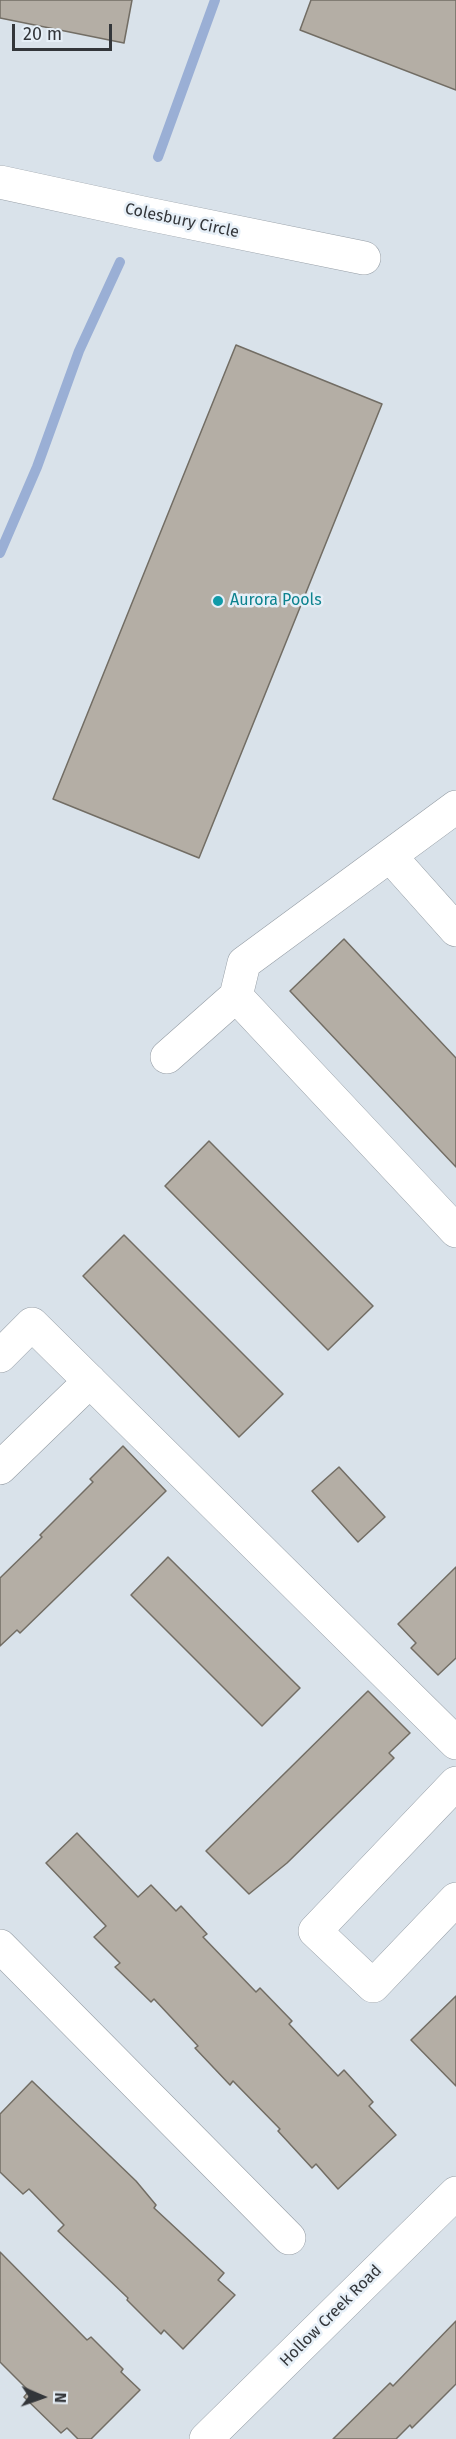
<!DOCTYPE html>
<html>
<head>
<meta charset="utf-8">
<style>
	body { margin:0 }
	#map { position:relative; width:456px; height:2439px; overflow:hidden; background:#d9e2ea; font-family:"Fira Sans",sans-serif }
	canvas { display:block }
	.north { position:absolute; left:12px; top:2367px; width:60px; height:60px; -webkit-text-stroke:4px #e6eff7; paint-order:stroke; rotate:92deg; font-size:16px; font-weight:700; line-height:24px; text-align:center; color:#33363a }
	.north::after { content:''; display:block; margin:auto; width:21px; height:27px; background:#33363a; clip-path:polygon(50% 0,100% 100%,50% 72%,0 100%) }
	.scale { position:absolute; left:12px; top:24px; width:100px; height:27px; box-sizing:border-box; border:3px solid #33363a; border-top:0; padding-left:8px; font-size:18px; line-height:21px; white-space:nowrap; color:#33363a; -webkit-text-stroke:4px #e6eff7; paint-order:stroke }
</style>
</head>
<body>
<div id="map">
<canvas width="456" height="2439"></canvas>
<div class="north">N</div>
<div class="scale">20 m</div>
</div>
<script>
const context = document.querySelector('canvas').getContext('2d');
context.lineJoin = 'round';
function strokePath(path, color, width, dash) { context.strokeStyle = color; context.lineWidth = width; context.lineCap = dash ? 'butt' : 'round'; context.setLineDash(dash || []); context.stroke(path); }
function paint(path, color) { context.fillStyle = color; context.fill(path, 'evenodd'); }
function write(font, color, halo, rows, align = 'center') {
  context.font = font + ' "Fira Sans",sans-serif'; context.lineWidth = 5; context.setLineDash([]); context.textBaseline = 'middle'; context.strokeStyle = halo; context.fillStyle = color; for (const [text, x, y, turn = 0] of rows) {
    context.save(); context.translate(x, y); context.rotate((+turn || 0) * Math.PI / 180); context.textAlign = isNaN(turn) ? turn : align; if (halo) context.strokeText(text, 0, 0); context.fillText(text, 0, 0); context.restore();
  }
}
strokePath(new Path2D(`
	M 158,157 L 215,0
	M 0,553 L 37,467 L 79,351 L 120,262`), '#9aafd5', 10);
const building = new Path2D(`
	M 0,0 L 132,0 L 124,43 L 0,18 Z
	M 311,0 L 456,0 L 456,90 L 300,30 Z
	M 236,345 L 382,404 L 199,858 L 53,799 Z
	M 344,939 L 456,1058 L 456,1167 L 290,991 Z
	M 209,1141 L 373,1306 L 328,1350 L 165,1186 Z
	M 124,1235 L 283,1394 L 239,1437 L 83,1276 Z
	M 123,1446 L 166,1491 L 20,1633 L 17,1630 L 0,1646 L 0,1578 L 42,1537 L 40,1535 L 93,1482 L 90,1479 Z
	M 339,1467 L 385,1517 L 358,1542 L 312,1491 Z
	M 168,1557 L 300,1688 L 262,1726 L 131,1595 Z
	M 456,1567 L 456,1658 L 438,1675 L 411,1648 L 416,1643 L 398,1624 Z
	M 368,1691 L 410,1733 L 389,1753 L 394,1758 L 287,1863 L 249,1894 L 206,1851 Z
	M 77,1833 L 138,1897 L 151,1885 L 176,1911 L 181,1906 L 207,1934 L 203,1937 L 256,1992 L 260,1988 L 292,2021 L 289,2024 L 338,2076 L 344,2070 L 373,2102 L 369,2106 L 396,2135 L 338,2189 L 316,2164 L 312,2168 L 278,2131 L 280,2129 L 233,2081 L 230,2085 L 195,2048 L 198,2046 L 154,1999 L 151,2002 L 115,1967 L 120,1963 L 94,1937 L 106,1926 L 46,1863 Z
	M 456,1996 L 456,2086 L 411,2040 Z
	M 32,2081 L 136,2181 L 156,2205 L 154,2208 L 224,2273 L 218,2280 L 235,2295 L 183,2349 L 164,2330 L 161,2334 L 127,2300 L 128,2298 L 58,2231 L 64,2225 L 29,2189 L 23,2194 L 0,2172 L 0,2114 Z
	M 0,2252 L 87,2340 L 91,2337 L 123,2369 L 121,2372 L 140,2390 L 91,2439 L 78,2439 L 67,2428 L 61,2433 L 24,2397 L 29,2391 L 0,2362 Z
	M 456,2321 L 456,2384 L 412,2428 L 410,2425 L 396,2439 L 333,2439 L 390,2383 L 393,2386 Z`);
paint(building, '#b4aea5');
strokePath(building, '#726d64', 1.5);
const minor = new Path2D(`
	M 0,182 L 143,213 L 364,258
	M 456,807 L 244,963 L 236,996 L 456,1231
	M 390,856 L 456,930
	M 167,1057 L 236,996
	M 0,1356 L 32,1324 L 456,1743
	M 0,1468 L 90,1381
	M 456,1783 L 315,1931 L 373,1986 L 456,1899
	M 0,1946 L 289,2238
	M 206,2439 L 456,2193`);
strokePath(minor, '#949ca4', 34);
strokePath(minor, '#fff', 33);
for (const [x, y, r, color] of [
	[218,601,6,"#0f9aa8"]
]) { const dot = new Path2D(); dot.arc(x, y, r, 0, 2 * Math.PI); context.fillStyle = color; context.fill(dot); strokePath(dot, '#e6eff7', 2); }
write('16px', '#33363a', '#e6eff7', [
	["Colesbury Circle",182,221,12],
	["Hollow Creek Road",331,2316,-45]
]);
write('16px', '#0d838f', '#e6eff7', [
	["Aurora Pools",230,601]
], 'left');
</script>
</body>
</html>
